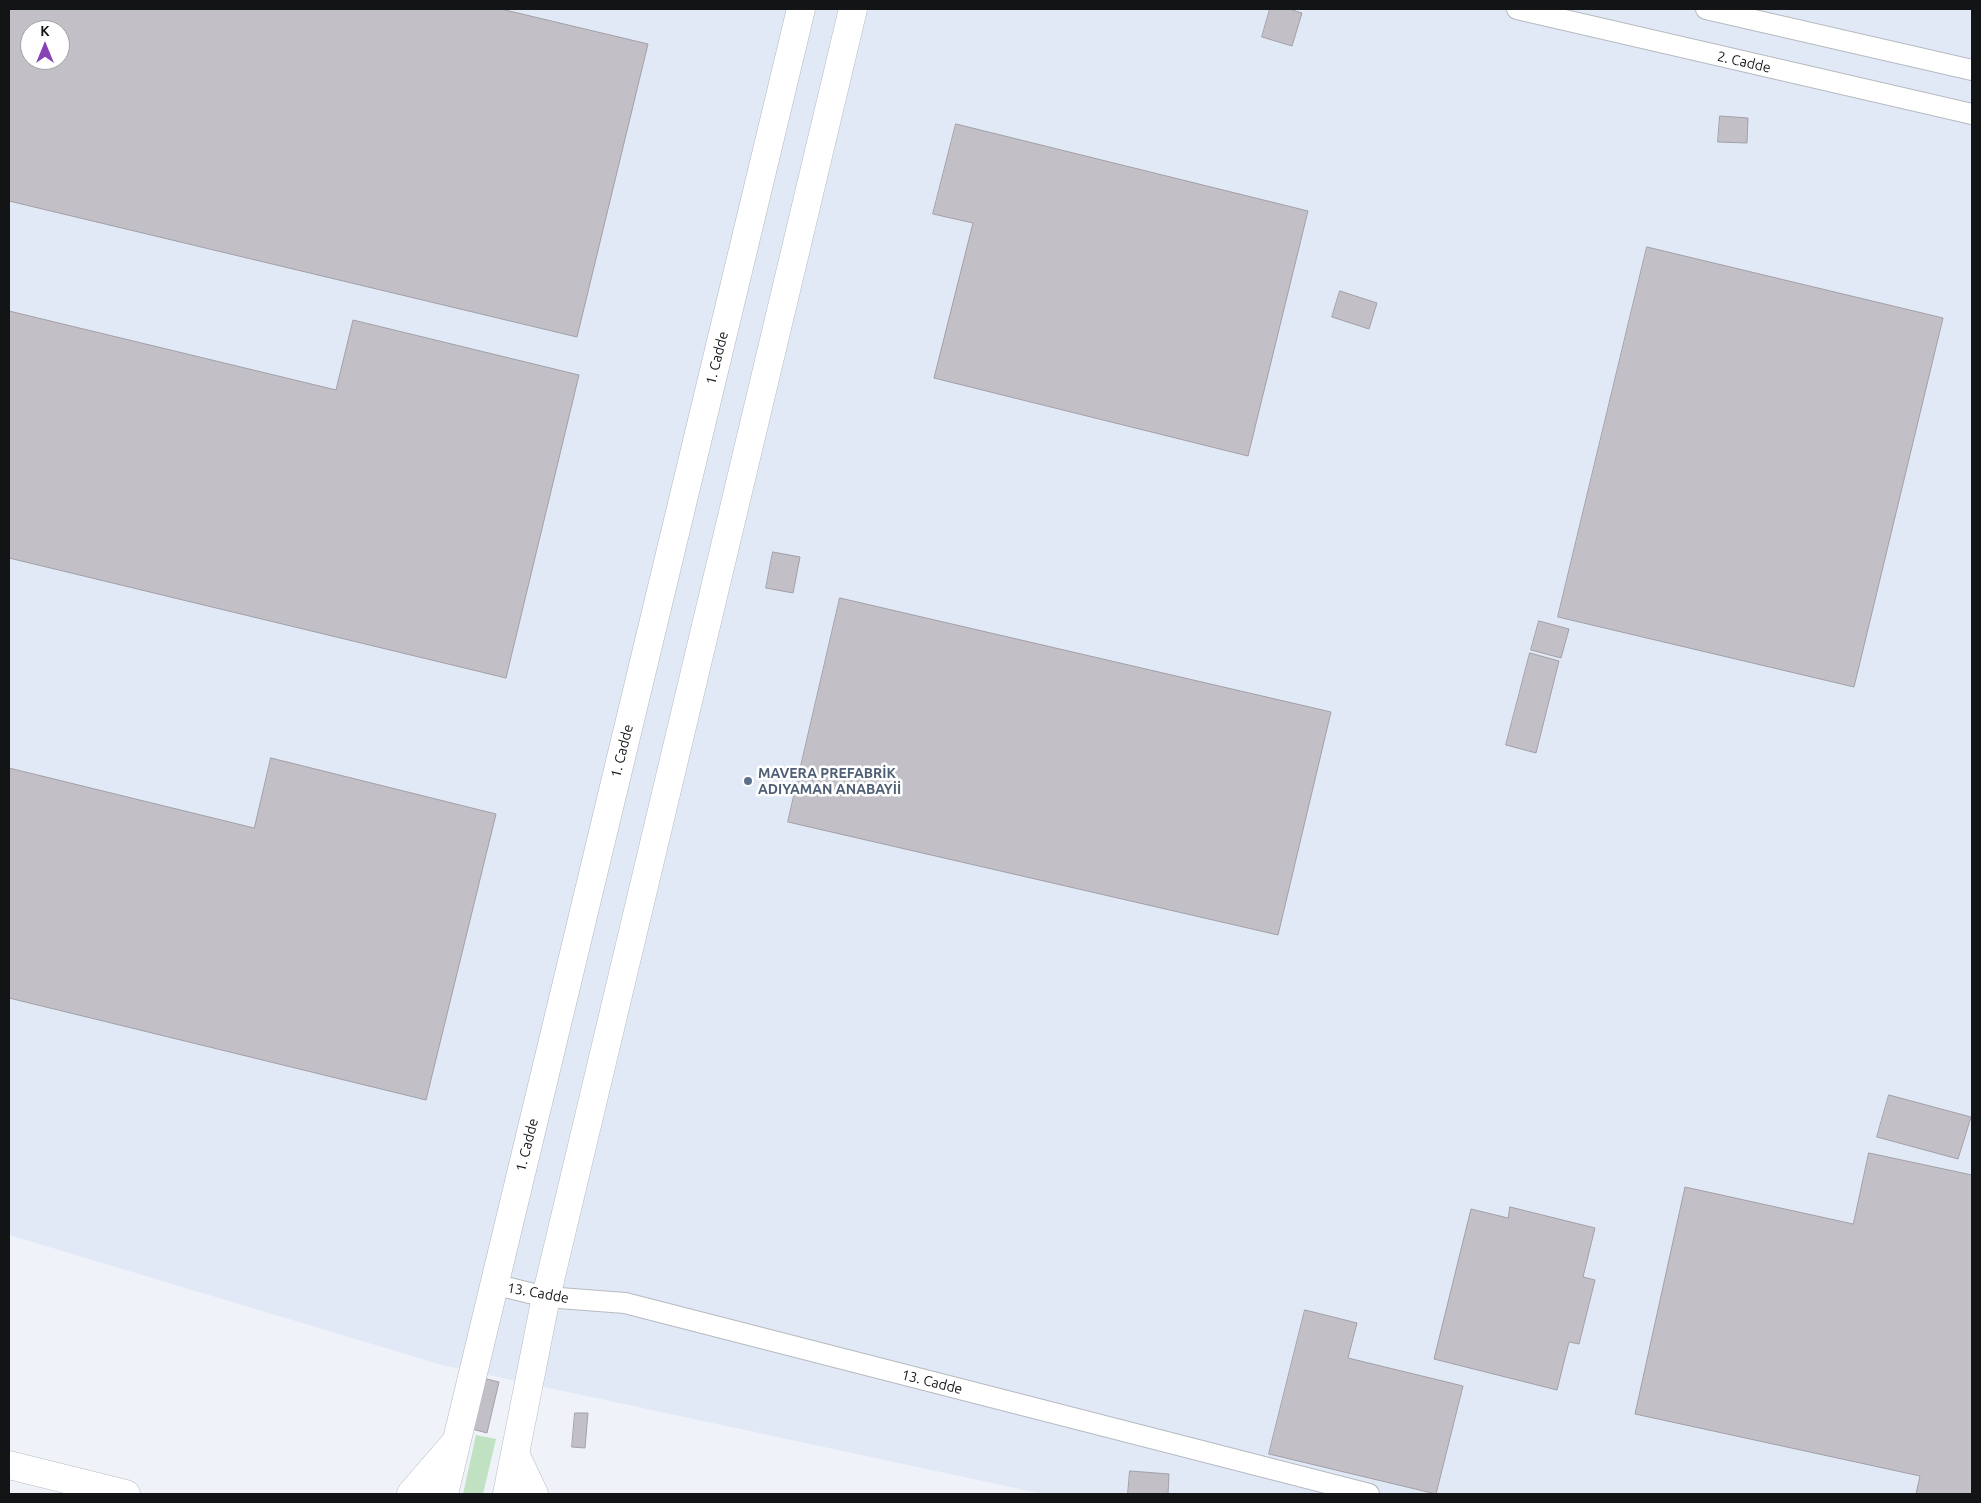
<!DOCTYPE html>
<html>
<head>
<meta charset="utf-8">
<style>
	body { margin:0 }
	#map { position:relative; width:1981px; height:1503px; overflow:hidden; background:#eff3f9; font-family:Ubuntu,sans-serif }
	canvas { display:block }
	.frame { position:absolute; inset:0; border:10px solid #131416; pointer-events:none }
	.north { position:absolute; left:20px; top:20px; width:50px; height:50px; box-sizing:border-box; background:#fff; border:1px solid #a1a1a2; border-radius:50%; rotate:0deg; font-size:14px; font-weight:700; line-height:20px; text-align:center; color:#131416 }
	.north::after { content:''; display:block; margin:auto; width:18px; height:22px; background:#8642b6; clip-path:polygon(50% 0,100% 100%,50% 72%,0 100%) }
</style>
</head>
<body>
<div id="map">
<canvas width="1981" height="1503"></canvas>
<div class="frame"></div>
<div class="north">K</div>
</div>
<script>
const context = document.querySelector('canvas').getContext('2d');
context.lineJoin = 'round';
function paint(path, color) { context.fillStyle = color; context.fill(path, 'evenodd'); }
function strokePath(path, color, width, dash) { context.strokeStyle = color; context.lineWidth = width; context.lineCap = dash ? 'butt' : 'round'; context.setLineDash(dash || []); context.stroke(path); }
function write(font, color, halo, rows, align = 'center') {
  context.font = font + ' Ubuntu,sans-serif'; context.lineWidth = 5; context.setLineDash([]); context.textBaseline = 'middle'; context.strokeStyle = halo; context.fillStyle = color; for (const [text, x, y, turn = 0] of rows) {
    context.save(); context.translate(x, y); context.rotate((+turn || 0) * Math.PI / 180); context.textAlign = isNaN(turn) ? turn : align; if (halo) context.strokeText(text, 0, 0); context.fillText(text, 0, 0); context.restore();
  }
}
paint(new Path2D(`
	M 9,9 L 1972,9 L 1972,1494 L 1043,1494 L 442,1365 L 9,1235 ZM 30,30 L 60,30 L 60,60 L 30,60 Z`), '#e1e9f6');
paint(new Path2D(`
	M 476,1435 L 496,1439 L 483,1494 L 463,1494 Z`), '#c0e2c2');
const building = new Path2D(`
	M 9,9 L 501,9 L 648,44 L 577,337 L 9,201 ZM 30,30 L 60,30 L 60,60 L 30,60 Z
	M 1270,9 L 1289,9 L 1302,13 L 1292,46 L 1262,37 Z
	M 1720,116 L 1748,118 L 1747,143 L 1718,142 Z
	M 956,124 L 1308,211 L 1248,456 L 934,378 L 973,223 L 933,214 Z
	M 1647,247 L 1943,318 L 1854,687 L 1558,617 Z
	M 1340,291 L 1377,303 L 1369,329 L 1332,317 Z
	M 9,311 L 336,390 L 353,320 L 579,375 L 506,678 L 9,558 Z
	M 773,552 L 800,557 L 793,593 L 766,588 Z
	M 840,598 L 1331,712 L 1278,935 L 788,822 Z
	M 1539,621 L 1569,629 L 1561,658 L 1531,650 Z
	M 1530,653 L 1559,661 L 1536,753 L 1506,745 Z
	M 271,758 L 496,814 L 426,1100 L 9,998 L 9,768 L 254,828 Z
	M 1889,1095 L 1971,1117 L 1958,1159 L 1877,1137 Z
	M 1869,1153 L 1972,1175 L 1972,1494 L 1916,1494 L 1920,1476 L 1635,1414 L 1685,1187 L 1853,1224 Z
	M 1510,1207 L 1595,1228 L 1583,1277 L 1595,1280 L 1579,1344 L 1569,1342 L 1557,1390 L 1434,1359 L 1471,1209 L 1508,1218 Z
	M 1305,1310 L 1357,1323 L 1348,1358 L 1463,1386 L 1436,1494 L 1269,1454 Z
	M 479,1377 L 499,1382 L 487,1433 L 468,1428 Z
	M 575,1413 L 588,1413 L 585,1448 L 572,1447 Z
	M 1130,1471 L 1169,1474 L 1168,1494 L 1128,1494 Z`);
paint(building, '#c2c0c6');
strokePath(building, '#a3a0a7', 1);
const service = new Path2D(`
	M 1517,9 L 1972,114
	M 1706,9 L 1972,70
	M 493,1284 L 546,1297 L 625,1303 L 1369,1494`);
const tertiary = new Path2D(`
	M 444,1494 L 801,9
	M 507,1494 L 546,1297 L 853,9`);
const secondary = new Path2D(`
	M 516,1456 L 534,1494
	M 9,1465 L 126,1494
	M 411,1494 L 455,1443`);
strokePath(service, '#b6bac0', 22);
strokePath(tertiary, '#b6bac0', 29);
strokePath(secondary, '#b6bac0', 29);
strokePath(service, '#fff', 20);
strokePath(tertiary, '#fff', 28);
strokePath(secondary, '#fff', 28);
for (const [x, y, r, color] of [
	[748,781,5,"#5c6f8a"]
]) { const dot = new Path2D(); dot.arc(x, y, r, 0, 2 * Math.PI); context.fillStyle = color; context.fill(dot); strokePath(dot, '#fff', 2); }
write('14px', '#131416', '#fff', [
	["2. Cadde",1744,62,13],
	["1. Cadde",717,358,-76],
	["1. Cadde",622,751,-76],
	["1. Cadde",527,1145,-76],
	["13. Cadde",538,1293,10],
	["13. Cadde",932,1382,14]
]);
write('bold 14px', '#4e5e75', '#fff', [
	["MAVERA PREFABRİK",758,773],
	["ADIYAMAN ANABAYİİ",758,789]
], 'left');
</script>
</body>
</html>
